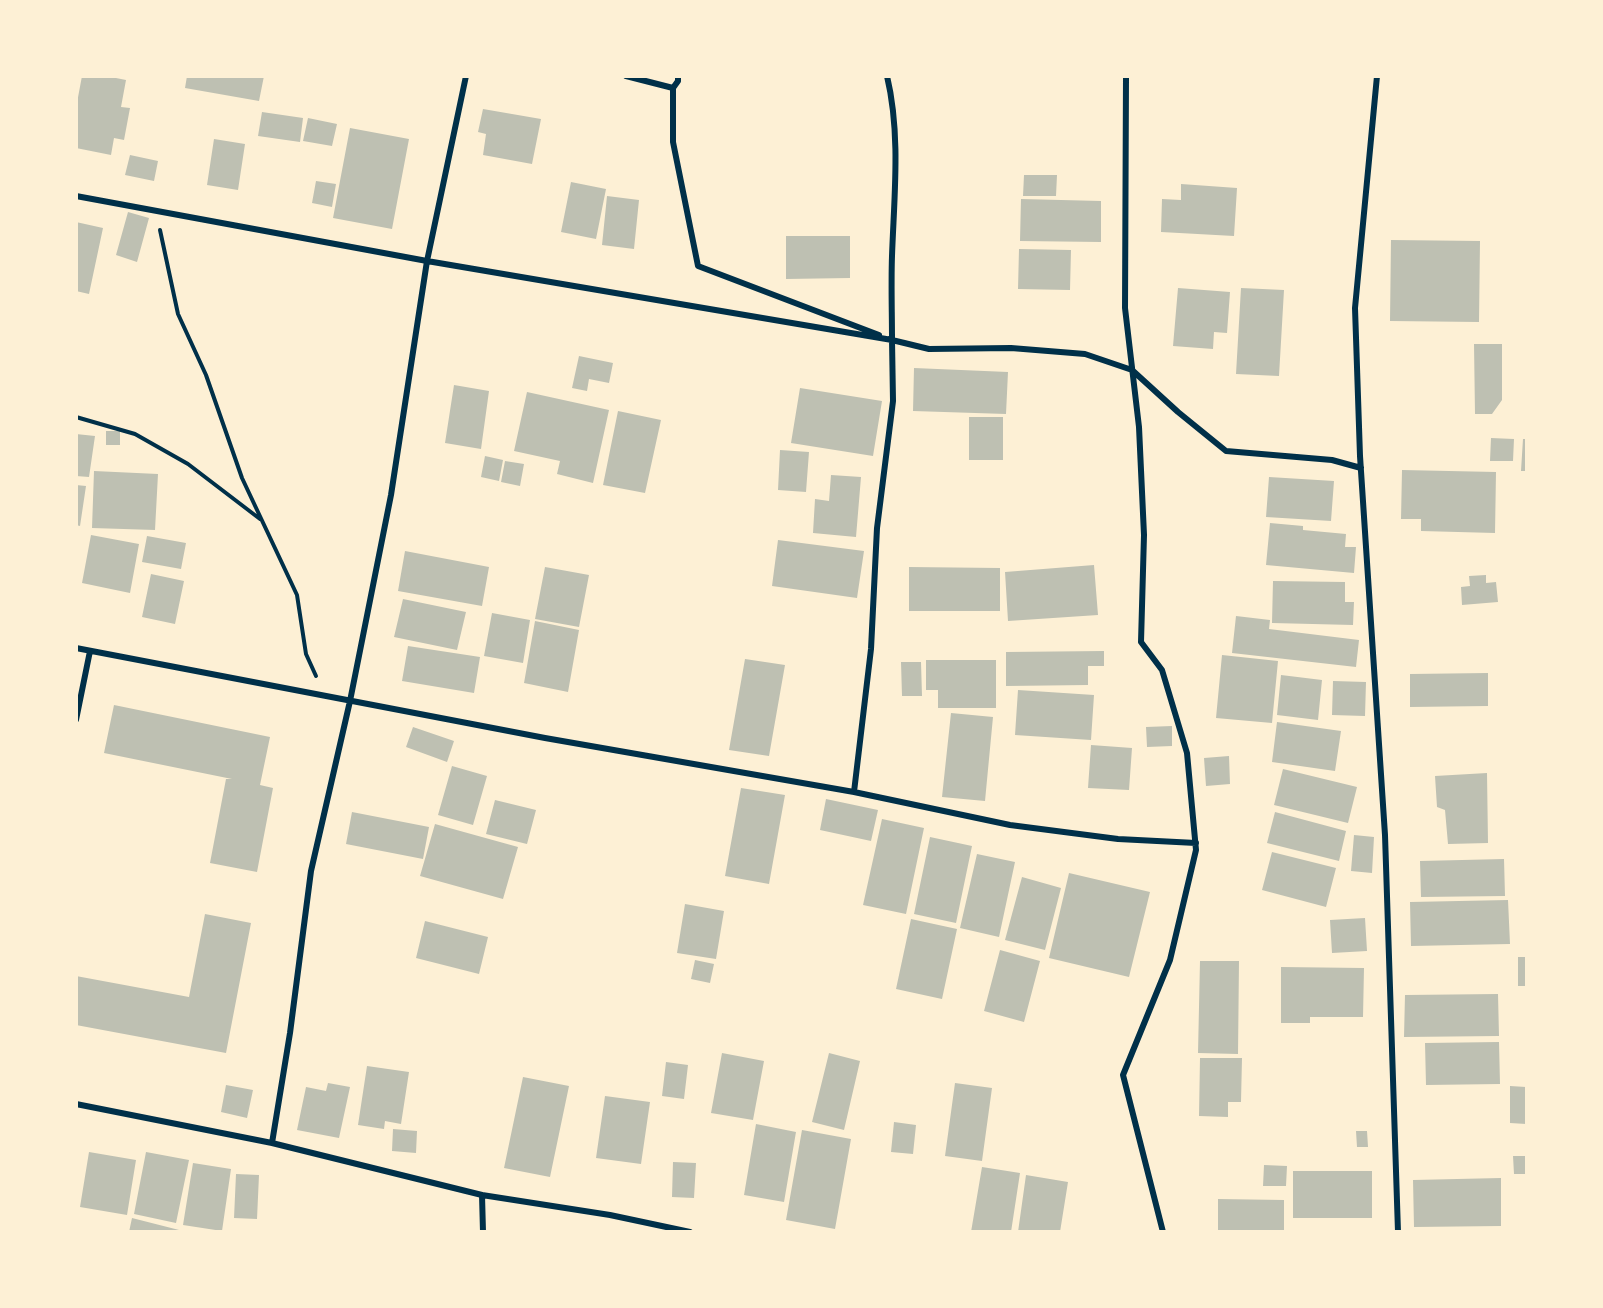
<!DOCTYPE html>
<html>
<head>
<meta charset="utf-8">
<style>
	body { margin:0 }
	#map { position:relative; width:1603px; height:1308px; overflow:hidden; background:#fdf0d5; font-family:"PT Sans",sans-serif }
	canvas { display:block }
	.frame { position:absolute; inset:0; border:78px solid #fdf0d5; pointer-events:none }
</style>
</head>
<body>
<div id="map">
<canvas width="1603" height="1308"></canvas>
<div class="frame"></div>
</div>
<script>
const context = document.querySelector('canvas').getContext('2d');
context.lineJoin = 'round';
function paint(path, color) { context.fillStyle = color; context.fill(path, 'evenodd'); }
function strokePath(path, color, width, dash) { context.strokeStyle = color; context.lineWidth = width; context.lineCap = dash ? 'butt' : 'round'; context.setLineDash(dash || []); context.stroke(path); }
paint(new Path2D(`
	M 82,76 L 106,76 L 126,80 L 121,107 L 130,108 L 124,140 L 114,138 L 111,155 L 76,148 L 76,108 Z
	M 187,76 L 264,76 L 259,101 L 185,88 Z
	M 483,109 L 541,119 L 532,164 L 483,155 L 486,134 L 478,132 Z
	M 262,112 L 303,118 L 300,142 L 258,136 Z
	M 308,118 L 337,124 L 332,146 L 303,141 Z
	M 350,128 L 409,139 L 392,229 L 333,218 Z
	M 214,139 L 245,144 L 238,190 L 207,185 Z
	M 130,155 L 158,161 L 154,181 L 125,175 Z
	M 1024,175 L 1057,175 L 1056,196 L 1023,196 Z
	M 316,181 L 336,184 L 332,207 L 312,203 Z
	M 571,182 L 606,189 L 596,239 L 561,232 Z
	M 1181,184 L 1237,188 L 1234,236 L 1161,232 L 1162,199 L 1181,200 Z
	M 607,196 L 639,200 L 634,249 L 602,245 Z
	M 1021,199 L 1101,201 L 1101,242 L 1020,241 Z
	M 128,212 L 149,218 L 137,262 L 116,255 Z
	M 76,222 L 103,228 L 89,294 L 76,291 Z
	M 786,236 L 850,236 L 850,278 L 786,279 Z
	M 1391,240 L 1480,241 L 1479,322 L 1390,321 Z
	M 1019,249 L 1071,250 L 1070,290 L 1018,289 Z
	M 1178,288 L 1230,292 L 1227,333 L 1214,332 L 1213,349 L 1173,346 Z
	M 1241,288 L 1284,290 L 1279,376 L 1236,374 Z
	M 1474,344 L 1502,344 L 1502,400 L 1492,414 L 1475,414 Z
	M 579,356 L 613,363 L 609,383 L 589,379 L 587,391 L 572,388 Z
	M 914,368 L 1008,372 L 1006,414 L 913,411 Z
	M 454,385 L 489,391 L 481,449 L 445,443 Z
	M 800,388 L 882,401 L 873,456 L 791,443 Z
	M 527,392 L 609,410 L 593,483 L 557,474 L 560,461 L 514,451 Z
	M 618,411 L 661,420 L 645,493 L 603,485 Z
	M 969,417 L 1003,417 L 1003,460 L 969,460 Z
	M 106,431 L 120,431 L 120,445 L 106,445 Z
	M 76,434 L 95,436 L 89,477 L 76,476 Z
	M 1491,438 L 1514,439 L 1513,461 L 1490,461 Z
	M 1523,439 L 1526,439 L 1526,471 L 1521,471 Z
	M 780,450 L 809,452 L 806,492 L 778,490 Z
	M 485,456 L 503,460 L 499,481 L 481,477 Z
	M 505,461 L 524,464 L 520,486 L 501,482 Z
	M 1402,470 L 1496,472 L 1495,533 L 1421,531 L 1421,519 L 1401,519 Z
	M 94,471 L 158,474 L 155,530 L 92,528 Z
	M 831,475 L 861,477 L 856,537 L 813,533 L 815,499 L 829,501 Z
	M 1269,477 L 1334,481 L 1331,521 L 1266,517 Z
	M 76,485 L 86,486 L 80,526 L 76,525 Z
	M 1270,523 L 1303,526 L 1303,530 L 1346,534 L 1345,547 L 1356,547 L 1354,573 L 1266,565 Z
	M 91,535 L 139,544 L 130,593 L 82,583 Z
	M 147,536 L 186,543 L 181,569 L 142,562 Z
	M 778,540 L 864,551 L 857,598 L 772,586 Z
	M 405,551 L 489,567 L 482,606 L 398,591 Z
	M 1094,565 L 1098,615 L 1008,621 L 1005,572 Z
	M 545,567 L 589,575 L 579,627 L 535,619 Z
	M 909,567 L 1000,568 L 1000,611 L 909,611 Z
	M 151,574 L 184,581 L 175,624 L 142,617 Z
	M 1486,575 L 1486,583 L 1496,582 L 1498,602 L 1462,605 L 1461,587 L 1470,586 L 1469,576 Z
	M 1273,581 L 1345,582 L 1345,602 L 1354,602 L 1353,625 L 1272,623 Z
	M 403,599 L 466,612 L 457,650 L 394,637 Z
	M 492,613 L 530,620 L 523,663 L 484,656 Z
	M 1236,616 L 1270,620 L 1269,629 L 1359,640 L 1356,667 L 1232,653 Z
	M 535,621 L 579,630 L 568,692 L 524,683 Z
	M 408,646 L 480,657 L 474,693 L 402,681 Z
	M 1104,651 L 1104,666 L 1088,666 L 1088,685 L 1006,686 L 1006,652 Z
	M 1222,655 L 1278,661 L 1272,723 L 1216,718 Z
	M 745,659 L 785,665 L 769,756 L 729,750 Z
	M 926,660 L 996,660 L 996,708 L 938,708 L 938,690 L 926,690 Z
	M 901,662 L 921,662 L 922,696 L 902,696 Z
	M 1488,673 L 1488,706 L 1410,707 L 1410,674 Z
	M 1281,675 L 1322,680 L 1318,720 L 1277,715 Z
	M 1333,681 L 1366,682 L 1365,716 L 1332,715 Z
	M 1018,690 L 1094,695 L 1091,740 L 1015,735 Z
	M 114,705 L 270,737 L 260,785 L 273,788 L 257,872 L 210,863 L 226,779 L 232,779 L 104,753 Z
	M 951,713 L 993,717 L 985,801 L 942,797 Z
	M 1277,722 L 1341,731 L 1335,771 L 1272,762 Z
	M 1172,726 L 1172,746 L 1147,747 L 1146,727 Z
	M 413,727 L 454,741 L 447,762 L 406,747 Z
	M 1091,745 L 1132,748 L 1129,790 L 1088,788 Z
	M 1229,756 L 1230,784 L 1206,786 L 1204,758 Z
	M 452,766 L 487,776 L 473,825 L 438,815 Z
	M 1283,769 L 1357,787 L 1348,823 L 1274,805 Z
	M 1487,773 L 1488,843 L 1448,844 L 1445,810 L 1437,807 L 1435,776 Z
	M 741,788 L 785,795 L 769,884 L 725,876 Z
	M 826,799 L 878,810 L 871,841 L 820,830 Z
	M 495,800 L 536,810 L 527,844 L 486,834 Z
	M 352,812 L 429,827 L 423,859 L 346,844 Z
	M 1275,812 L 1346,831 L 1339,861 L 1267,843 Z
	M 882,819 L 924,828 L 906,914 L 863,905 Z
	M 435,824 L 518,847 L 503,899 L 420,876 Z
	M 1354,835 L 1374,837 L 1372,873 L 1351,871 Z
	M 930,837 L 972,846 L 956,923 L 914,914 Z
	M 1272,852 L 1336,868 L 1326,907 L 1262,890 Z
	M 977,854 L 1015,862 L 999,937 L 960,928 Z
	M 1504,859 L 1505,896 L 1421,897 L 1420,861 Z
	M 1069,873 L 1150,892 L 1129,977 L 1049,958 Z
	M 1022,877 L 1061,888 L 1045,950 L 1005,940 Z
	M 1508,900 L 1510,944 L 1411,946 L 1410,902 Z
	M 685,904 L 724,911 L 716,959 L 677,953 Z
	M 205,914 L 251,923 L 226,1053 L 76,1025 L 76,976 L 189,997 Z
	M 1365,918 L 1367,951 L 1332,953 L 1330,920 Z
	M 911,919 L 957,929 L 942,999 L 896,989 Z
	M 425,921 L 488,937 L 479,974 L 416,958 Z
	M 1000,950 L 1040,961 L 1024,1022 L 984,1011 Z
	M 1518,957 L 1526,957 L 1526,986 L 1518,986 Z
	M 695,960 L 714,964 L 710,983 L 691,979 Z
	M 1200,961 L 1239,961 L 1238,1054 L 1198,1053 Z
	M 1281,967 L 1364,968 L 1363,1017 L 1310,1017 L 1310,1023 L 1281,1023 Z
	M 1498,994 L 1499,1036 L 1404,1037 L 1405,995 Z
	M 1499,1042 L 1500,1084 L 1426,1085 L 1425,1043 Z
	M 722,1053 L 764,1061 L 753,1120 L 711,1113 Z
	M 829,1053 L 860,1061 L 844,1130 L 812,1122 Z
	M 1200,1058 L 1242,1058 L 1241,1102 L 1228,1102 L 1228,1117 L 1199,1116 Z
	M 666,1062 L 688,1065 L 684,1099 L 662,1096 Z
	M 367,1066 L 409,1072 L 401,1124 L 385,1121 L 384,1129 L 358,1125 Z
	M 523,1077 L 569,1086 L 550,1177 L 504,1168 Z
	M 328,1083 L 350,1087 L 339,1138 L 297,1130 L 306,1087 L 326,1091 Z
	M 955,1083 L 992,1088 L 982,1161 L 945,1156 Z
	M 226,1085 L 253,1090 L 247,1118 L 221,1112 Z
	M 1510,1086 L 1526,1087 L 1526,1124 L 1510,1123 Z
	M 605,1096 L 650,1102 L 641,1164 L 596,1158 Z
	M 894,1122 L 916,1125 L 913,1154 L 891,1152 Z
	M 756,1124 L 796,1132 L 784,1202 L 744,1195 Z
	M 393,1129 L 417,1131 L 416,1153 L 392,1151 Z
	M 802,1130 L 851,1139 L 835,1229 L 786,1220 Z
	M 1356,1131 L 1367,1131 L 1368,1147 L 1357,1147 Z
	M 89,1152 L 136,1160 L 127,1215 L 80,1207 Z
	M 146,1152 L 189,1160 L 176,1223 L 134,1214 Z
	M 1513,1156 L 1526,1156 L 1526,1174 L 1514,1174 Z
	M 673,1162 L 696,1163 L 694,1198 L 672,1197 Z
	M 193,1163 L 231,1169 L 222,1231 L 183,1225 Z
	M 1264,1165 L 1287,1166 L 1286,1186 L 1263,1186 Z
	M 982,1167 L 1020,1173 L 1011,1232 L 971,1232 Z
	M 1293,1171 L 1372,1171 L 1372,1218 L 1293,1218 Z
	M 236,1174 L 259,1175 L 257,1219 L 234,1218 Z
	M 1026,1175 L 1068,1182 L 1060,1232 L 1018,1232 Z
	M 1501,1178 L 1501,1226 L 1414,1227 L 1413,1180 Z
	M 1218,1199 L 1284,1200 L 1284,1232 L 1218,1232 Z
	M 132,1218 L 183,1231 L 183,1232 L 129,1232 Z`), '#bec0b2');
strokePath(new Path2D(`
	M 160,230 L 178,314 L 206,375 L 242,478 L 297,595 L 306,654 L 316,676
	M 76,417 L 135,434 L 188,464 L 260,519`), '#003049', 4);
strokePath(new Path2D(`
	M 466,76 L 427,261 L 391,495 L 350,701 L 311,871 L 290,1033 L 272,1143 L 482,1195 L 483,1232
	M 626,76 L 673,88
	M 678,76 L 678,81 L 673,88 L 673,142 L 698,266 L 879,335
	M 887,76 C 901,135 894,197 892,256 C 891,284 892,312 892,340
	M 1126,76 L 1125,308 L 1139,427 L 1144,535 L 1141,642 L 1162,670 L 1187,753 L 1196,850 L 1170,960 L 1123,1075 L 1163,1232
	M 1377,76 L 1355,308 L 1360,456 L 1385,835 L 1398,1232
	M 76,196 L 427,261 L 892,340 L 929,349 L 1011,348 L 1085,354 L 1132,370 L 1178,412 L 1226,451 L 1332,460 L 1361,468
	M 76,648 L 545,738 L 854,792 L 1010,825 L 1118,839 L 1196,843
	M 76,720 L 90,651
	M 854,792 L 871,649 L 877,528 L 893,401 L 892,340 L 889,339
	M 76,1104 L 272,1143
	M 482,1195 L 610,1215 L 690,1232`), '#003049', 6);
</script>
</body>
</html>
